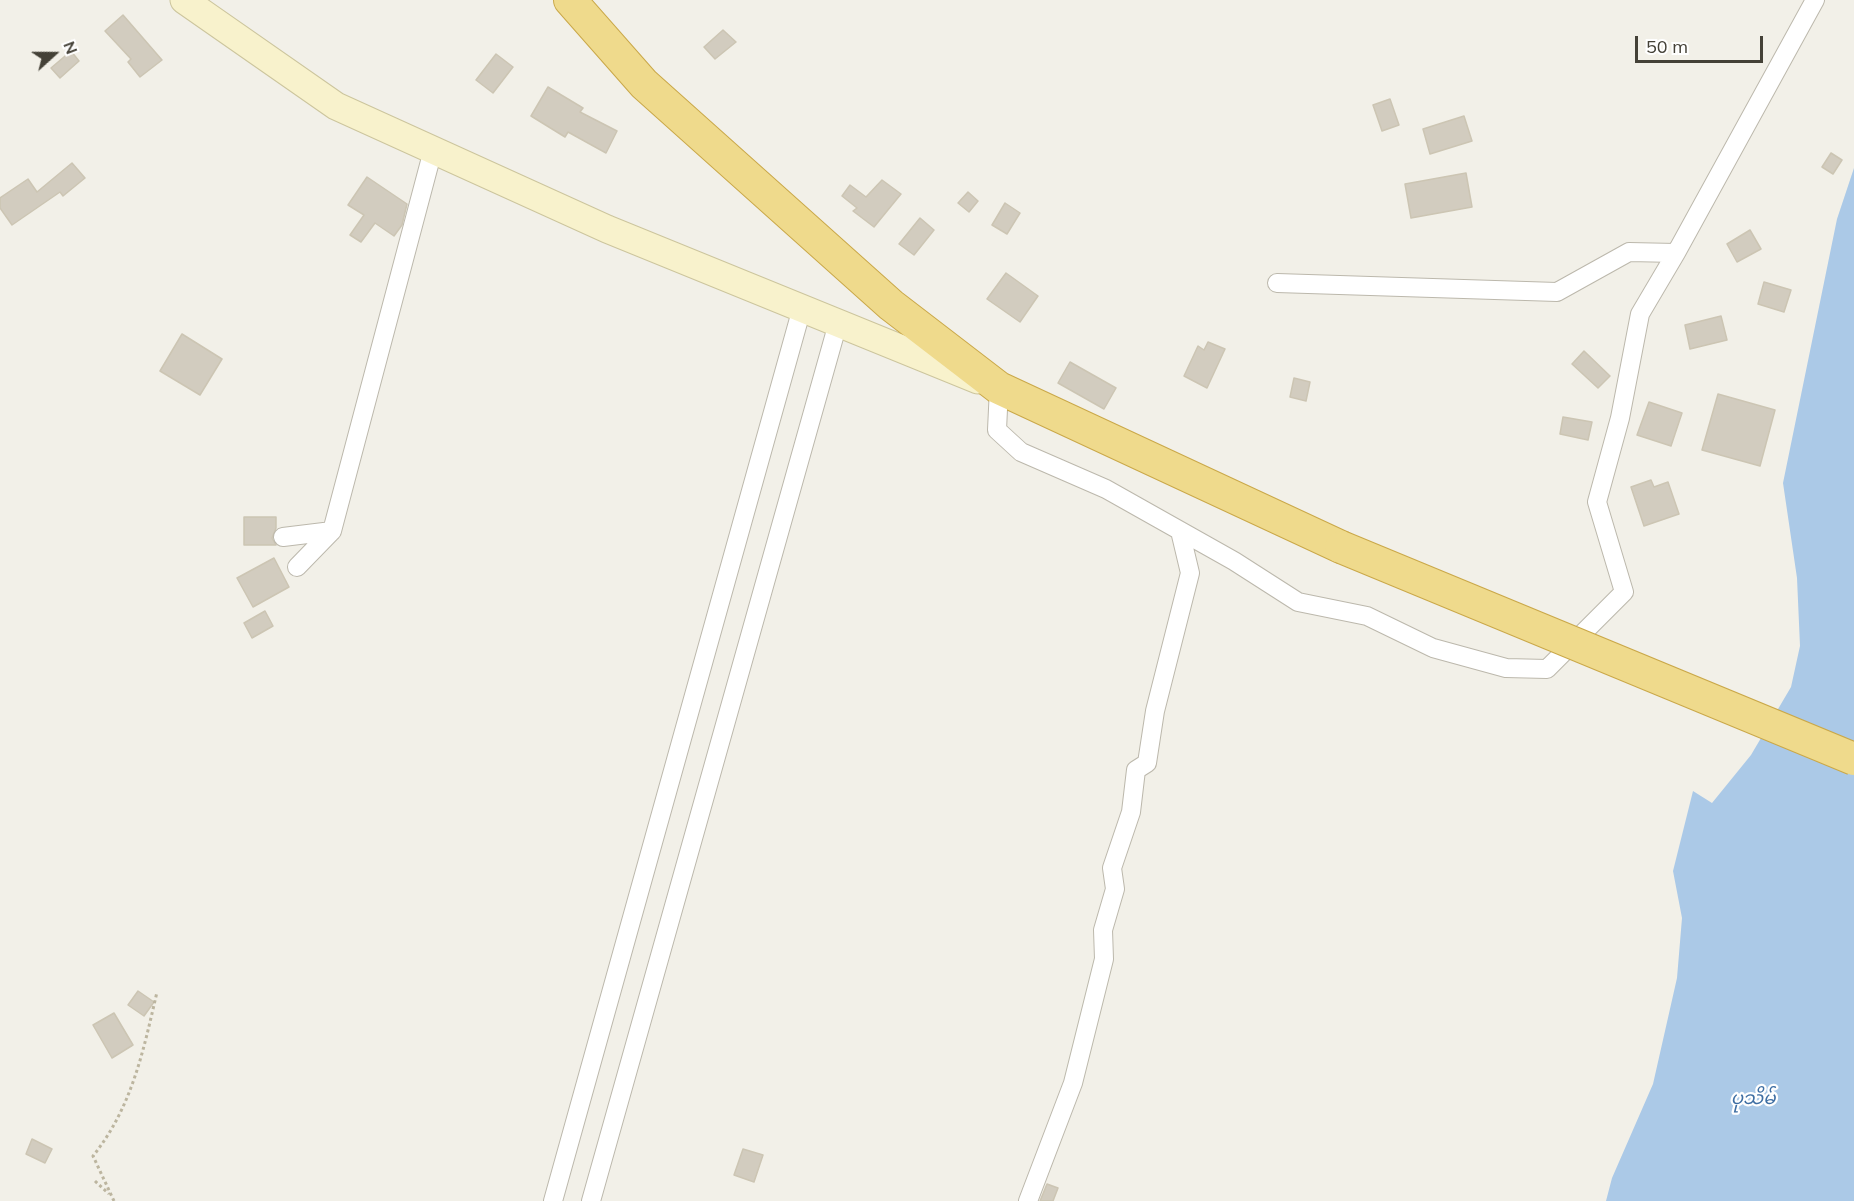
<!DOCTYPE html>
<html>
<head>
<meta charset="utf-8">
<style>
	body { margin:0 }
	#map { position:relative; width:1854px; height:1201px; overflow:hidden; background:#f2f0e8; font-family:Mulish,sans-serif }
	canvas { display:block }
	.north { position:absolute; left:24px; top:24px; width:60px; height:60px; -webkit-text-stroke:4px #fff; paint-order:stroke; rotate:69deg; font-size:16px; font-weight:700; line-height:24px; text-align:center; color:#444137 }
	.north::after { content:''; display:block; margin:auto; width:21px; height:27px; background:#444137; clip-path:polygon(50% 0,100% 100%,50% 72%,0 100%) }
	.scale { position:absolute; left:1635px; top:36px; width:128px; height:27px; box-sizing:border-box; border:3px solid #444137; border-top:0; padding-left:8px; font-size:18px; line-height:21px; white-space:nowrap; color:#444137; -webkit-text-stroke:4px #fff; paint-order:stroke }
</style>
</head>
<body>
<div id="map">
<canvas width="1854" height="1201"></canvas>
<div class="north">N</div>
<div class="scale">50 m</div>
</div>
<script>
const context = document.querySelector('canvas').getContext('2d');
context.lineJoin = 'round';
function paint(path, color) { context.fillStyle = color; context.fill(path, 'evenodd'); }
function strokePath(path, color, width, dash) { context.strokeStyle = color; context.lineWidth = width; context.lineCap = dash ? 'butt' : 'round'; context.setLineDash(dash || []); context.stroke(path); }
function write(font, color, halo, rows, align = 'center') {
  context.font = font + ' Mulish,"Noto Sans Myanmar",sans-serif'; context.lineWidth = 4.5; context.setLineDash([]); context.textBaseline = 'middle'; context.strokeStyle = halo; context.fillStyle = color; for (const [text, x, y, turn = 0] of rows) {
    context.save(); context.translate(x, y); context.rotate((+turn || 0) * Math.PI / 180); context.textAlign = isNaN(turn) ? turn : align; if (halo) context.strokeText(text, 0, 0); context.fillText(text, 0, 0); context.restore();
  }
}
paint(new Path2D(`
	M 1854,168 L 1854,1201 L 1606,1201 L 1612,1178 L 1653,1084 L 1677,978 L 1682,918 L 1673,871 L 1693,791 L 1712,803 L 1751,755 L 1791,687 L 1800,646 L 1797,578 L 1783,483 L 1837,219 Z`), '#abc9e7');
const building = new Path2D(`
	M 123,15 L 162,60 L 140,77 L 128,62 L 131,59 L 105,31 Z
	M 723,30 L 736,42 L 715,59 L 704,47 Z
	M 71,51 L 79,61 L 60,78 L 51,68 Z
	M 496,54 L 513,67 L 493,93 L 476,80 Z
	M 548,87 L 583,108 L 580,112 L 617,131 L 606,153 L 568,132 L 565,137 L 531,116 Z
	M 1390,99 L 1399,125 L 1382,131 L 1373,105 Z
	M 1464,116 L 1472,141 L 1430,154 L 1423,129 Z
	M 1831,153 L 1842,160 L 1833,174 L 1822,167 Z
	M 72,163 L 85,178 L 63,196 L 60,192 L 12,225 L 0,208 L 0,198 L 28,179 L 37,192 Z
	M 1466,173 L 1472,207 L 1411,218 L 1405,184 Z
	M 367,177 L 407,204 L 402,225 L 394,236 L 375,223 L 361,242 L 350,235 L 364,215 L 348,205 Z
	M 882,180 L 901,194 L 874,227 L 853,211 L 857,208 L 842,196 L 850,185 L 866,197 Z
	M 968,192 L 978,201 L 969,212 L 958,203 Z
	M 1005,203 L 1020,213 L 1007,234 L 992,225 Z
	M 920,218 L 934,230 L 914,255 L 899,244 Z
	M 1750,230 L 1761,249 L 1737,262 L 1727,244 Z
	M 1006,273 L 1038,296 L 1020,322 L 987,299 Z
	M 1764,282 L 1791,290 L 1784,312 L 1758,304 Z
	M 1721,316 L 1727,340 L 1690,349 L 1685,325 Z
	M 182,334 L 222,359 L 200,395 L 160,371 Z
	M 1208,342 L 1225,349 L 1207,388 L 1184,376 L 1198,346 L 1204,350 Z
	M 1584,351 L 1610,376 L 1598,388 L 1572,364 Z
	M 1070,362 L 1116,388 L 1104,409 L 1058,383 Z
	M 1294,378 L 1310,382 L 1306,401 L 1290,397 Z
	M 1718,394 L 1775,410 L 1760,466 L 1702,450 Z
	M 1649,402 L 1682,413 L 1671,446 L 1637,435 Z
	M 1563,417 L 1592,422 L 1588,440 L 1560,434 Z
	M 1651,480 L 1654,487 L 1668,482 L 1679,514 L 1644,526 L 1631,487 Z
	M 244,517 L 276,517 L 276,528 L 272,538 L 276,545 L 244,545 Z
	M 274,558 L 289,587 L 253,607 L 237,578 Z
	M 265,611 L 273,626 L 252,638 L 244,623 Z
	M 138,991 L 154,1002 L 144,1016 L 128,1005 Z
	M 114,1013 L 133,1045 L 112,1058 L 93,1025 Z
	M 32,1139 L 52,1149 L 45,1163 L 26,1154 Z
	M 743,1149 L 763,1155 L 754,1182 L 734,1175 Z
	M 1047,1184 L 1058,1188 L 1053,1201 L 1040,1201 Z`);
paint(building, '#d2ccbf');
strokePath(building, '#ccc5b3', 1.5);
const minor = new Path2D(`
	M 1676,253 L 1815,0
	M 999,388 L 997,430 L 1021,452 L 1106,489 L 1234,561 L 1298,602 L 1367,616 L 1433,648 L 1506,668 L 1547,669 L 1624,592 L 1597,502 L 1620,418 L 1640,314 L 1676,253 L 1629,252 L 1557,292 L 1277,283
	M 283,537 L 332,531 L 433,150
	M 297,567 L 332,531
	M 553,1201 L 802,308
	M 591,1201 L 838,323
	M 1028,1201 L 1073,1083 L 1104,959 L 1103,930 L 1115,889 L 1112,868 L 1131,812 L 1136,770 L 1147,763 L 1155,711 L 1190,573 L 1180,531`);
const secondary = new Path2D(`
	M 184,0 L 336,106 L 607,229 L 978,380`);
const trunk = new Path2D(`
	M 570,0 L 644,84 L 891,305 L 999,388 L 1341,547`);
strokePath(minor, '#bcb8ac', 20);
strokePath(secondary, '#ccc59d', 29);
strokePath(trunk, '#caa849', 34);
strokePath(new Path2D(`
	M 95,1181 L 109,1194
	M 114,1201 L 93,1156 C 132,1107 143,1052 157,992`), '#bcb59f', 3, [3, 3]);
strokePath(minor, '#fff', 18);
strokePath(secondary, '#f8f2cc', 27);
strokePath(trunk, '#efda8c', 32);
const trunkBridge = new Path2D(`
	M 1341,547 L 1854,759`);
strokePath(trunkBridge, '#caa849', 34, []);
strokePath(trunkBridge, '#efda8c', 32);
write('italic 18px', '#3e6ea3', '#fff', [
	["ပုသိမ်",1753,1099]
]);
</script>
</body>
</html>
